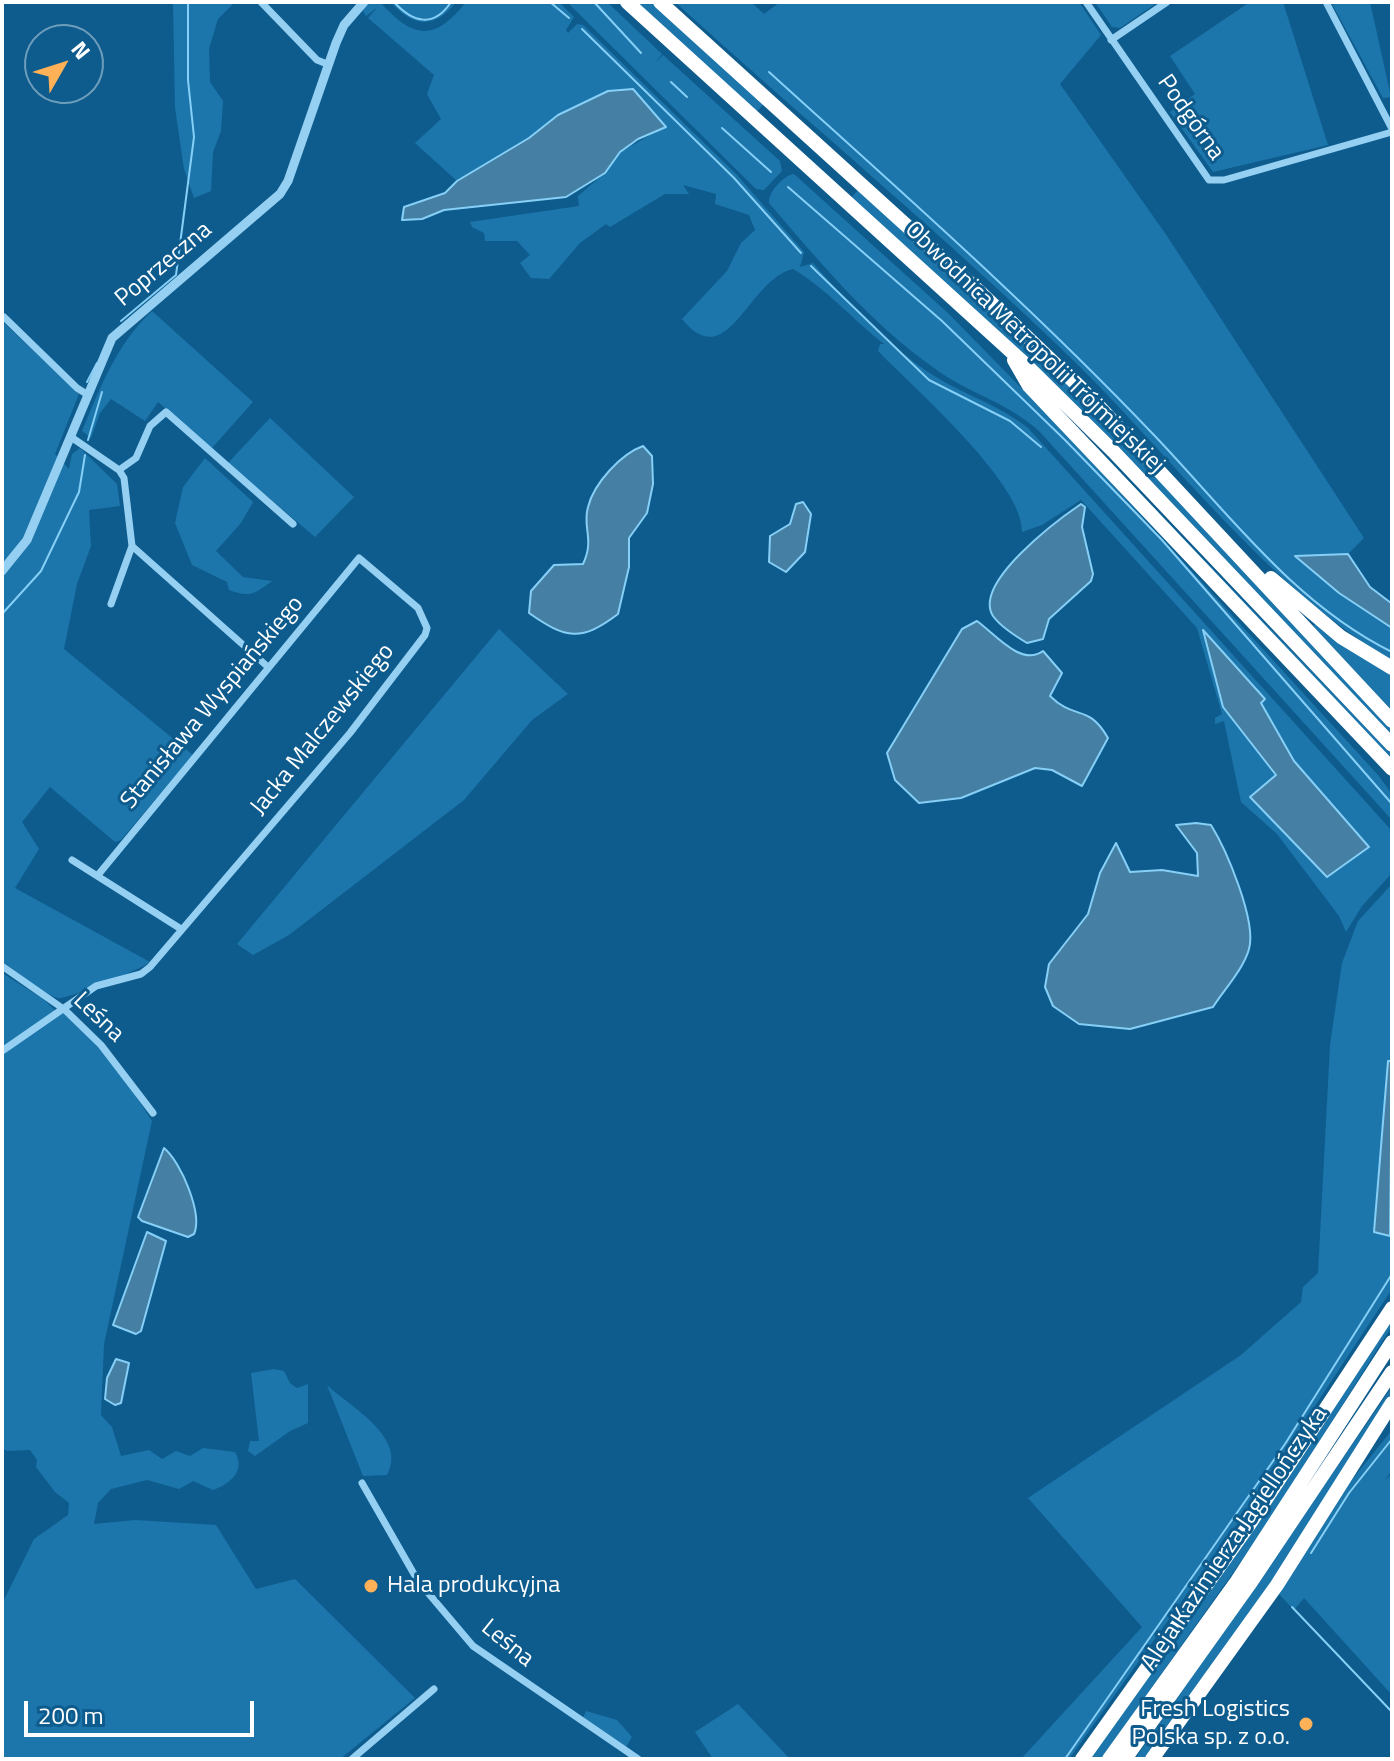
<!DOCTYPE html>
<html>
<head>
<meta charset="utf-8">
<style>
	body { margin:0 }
	#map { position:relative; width:1394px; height:1761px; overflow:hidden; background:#0e5c8d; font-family:"Titillium Web",sans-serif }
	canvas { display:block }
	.frame { position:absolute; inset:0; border:4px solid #fff; pointer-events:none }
	.north { position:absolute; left:24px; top:24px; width:80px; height:80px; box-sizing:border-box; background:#0e5c8d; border:2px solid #6e9dbb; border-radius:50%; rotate:51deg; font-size:22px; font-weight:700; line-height:32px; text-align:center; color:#fff }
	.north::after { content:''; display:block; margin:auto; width:28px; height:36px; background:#ffb157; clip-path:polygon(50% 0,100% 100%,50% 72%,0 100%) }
	.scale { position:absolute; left:24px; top:1701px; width:230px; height:36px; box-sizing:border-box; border:4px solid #fff; border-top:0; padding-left:10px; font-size:24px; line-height:28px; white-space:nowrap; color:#fff; -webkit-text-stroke:6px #0e5c8d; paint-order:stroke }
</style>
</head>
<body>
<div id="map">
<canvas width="1394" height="1761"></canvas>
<div class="frame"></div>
<div class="north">N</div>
<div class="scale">200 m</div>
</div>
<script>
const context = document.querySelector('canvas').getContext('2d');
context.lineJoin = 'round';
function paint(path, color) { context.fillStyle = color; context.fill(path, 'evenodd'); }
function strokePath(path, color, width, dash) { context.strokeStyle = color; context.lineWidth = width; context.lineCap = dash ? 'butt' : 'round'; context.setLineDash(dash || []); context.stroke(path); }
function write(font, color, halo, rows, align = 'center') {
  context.font = font + ' "Titillium Web",sans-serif'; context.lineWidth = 6; context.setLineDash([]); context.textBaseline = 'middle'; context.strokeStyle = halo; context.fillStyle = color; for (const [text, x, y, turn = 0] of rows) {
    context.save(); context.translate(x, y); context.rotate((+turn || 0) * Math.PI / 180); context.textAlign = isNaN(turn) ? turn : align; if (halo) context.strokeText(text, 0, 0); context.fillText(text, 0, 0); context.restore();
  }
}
paint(new Path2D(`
	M 173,2 L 235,2 L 218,19 L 209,49 L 210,82 L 223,101 L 221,131 L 213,152 L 211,191 L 194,198 L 184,169 L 175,108 Z
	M 367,2 L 380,2 C 412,38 434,43 466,2 L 559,2 L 574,17 L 566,30 L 568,33 L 577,24 L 583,25 L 737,175 L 804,252 L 800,267 L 813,263 C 848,303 890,349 936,377 C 967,396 999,405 1028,428 L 1392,831 L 1392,873 L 1362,906 L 1346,932 L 1339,916 L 1277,834 L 1241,802 L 1224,721 L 1215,724 L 1215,718 L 1222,714 L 1197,628 L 1081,500 L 1042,525 L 1022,532 C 1024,484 913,387 878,351 L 880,344 L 884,344 C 852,319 828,290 793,269 C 748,279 728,376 682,319 L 727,271 L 741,243 L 755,230 L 749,215 L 715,204 L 716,194 L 683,185 L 689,194 L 665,194 L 610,227 L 606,224 L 580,243 L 549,279 L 531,278 L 520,263 L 530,255 L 517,241 L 485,241 L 484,233 L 472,227 L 470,222 L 579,206 L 578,196 L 605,173 L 620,152 L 665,127 L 638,98 L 558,115 L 529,138 L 457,181 L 415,143 L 441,119 L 427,94 L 434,75 L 368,18 L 378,7 L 366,16 L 363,11 Z
	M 391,2 L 456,2 C 435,30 412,27 391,2 Z
	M 567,2 L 607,2 L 662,54 L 655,63 L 663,55 L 780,161 L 782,171 L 764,190 L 756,189 Z
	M 634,2 L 653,2 L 764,104 L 755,113 Z
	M 675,2 L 751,2 L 764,14 L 780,2 L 1079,2 L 1101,35 L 1060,84 L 1167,236 L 1364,538 L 1348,554 L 1296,557 L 1339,593 L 1392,628 L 1392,661 C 1268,586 1181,468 1080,367 C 950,240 809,124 675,2 Z
	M 1095,2 L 1158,2 L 1120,28 L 1112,27 Z
	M 1250,2 L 1283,2 L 1328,145 L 1213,172 L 1170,112 L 1195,94 L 1170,56 Z
	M 1331,2 L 1370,2 L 1391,97 L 1383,98 Z
	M 794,174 L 949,314 L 1070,438 L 1378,775 L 1392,794 L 1392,820 L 1039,431 C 1004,400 969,394 934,368 C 870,323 819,261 769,203 C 768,192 784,175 794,174 Z
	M 859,189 L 1025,341 L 1162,479 L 1392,728 L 1392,738 L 850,199 Z
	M 152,311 L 253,402 L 212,448 L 158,402 L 145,421 L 111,399 L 100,413 L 91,438 L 82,431 C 101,386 116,345 152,311 Z
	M 2,321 L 79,394 L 55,454 L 69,469 L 72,454 L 80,448 L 117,484 L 120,506 L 89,510 L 91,546 L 77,584 L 64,649 L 193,755 L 121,840 L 115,842 L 50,787 L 22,822 L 39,849 L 15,888 L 150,962 C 144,968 68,999 59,998 C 46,997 15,970 2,961 Z
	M 1033,382 L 1392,755 L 1392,764 Z
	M 270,418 L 354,497 L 315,537 L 228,463 Z
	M 205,458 L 253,502 L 241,523 L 216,551 L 243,577 L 272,581 C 255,594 249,598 229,590 L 227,582 L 192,565 L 175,523 L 183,487 Z
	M 1315,624 L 1392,675 L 1392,711 L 1313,626 Z
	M 499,629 L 568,694 L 532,720 L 464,800 L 289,935 L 253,955 L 237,944 Z
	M 1392,884 L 1392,1289 L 1240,1520 L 1069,1759 L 1021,1759 L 1142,1627 L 1028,1498 L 1241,1355 L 1301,1302 L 1303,1287 L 1318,1273 L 1330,1045 L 1342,963 L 1358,921 Z
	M 2,973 L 42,998 L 59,1014 L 64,1009 L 112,1059 L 152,1121 L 104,1344 L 101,1415 L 112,1427 L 121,1456 L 149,1450 L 162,1459 L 176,1451 L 190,1456 L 203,1448 L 235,1452 C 246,1471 230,1484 213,1490 L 193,1481 L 179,1489 L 147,1480 L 111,1489 L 98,1503 L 94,1524 L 135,1520 L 216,1525 L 256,1589 L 295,1579 L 415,1698 L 340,1759 L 2,1759 L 2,1604 L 34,1539 L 68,1515 L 69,1503 L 55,1492 L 36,1467 L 37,1460 L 30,1450 L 7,1451 L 2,1448 Z
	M 1392,1317 L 1392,1326 L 1266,1526 L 1101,1759 L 1089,1759 L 1229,1564 Z
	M 274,1369 L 284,1371 L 290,1383 L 297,1388 L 308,1384 L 308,1423 L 290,1431 L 255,1456 L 248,1451 L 250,1441 L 259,1441 L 251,1373 Z
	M 327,1385 C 350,1407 408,1437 387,1475 L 363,1476 Z
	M 1392,1387 L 1392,1399 L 1299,1543 L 1146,1759 L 1135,1759 Z
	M 1392,1430 L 1392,1470 L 1384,1482 L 1392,1473 L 1392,1695 L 1304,1598 L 1294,1610 L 1277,1592 L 1350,1482 Z
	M 738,1704 L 790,1759 L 713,1759 L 695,1732 Z
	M 586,1711 L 617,1720 L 632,1737 L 626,1747 L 583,1718 Z`), '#1c76ab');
const water = new Path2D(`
	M 633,89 L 666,127 L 638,139 L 620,152 L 605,173 L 566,197 L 444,210 L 422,219 L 402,220 L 404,207 L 445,193 L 457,181 L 529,138 L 558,115 L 608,91 Z
	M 643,446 L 652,456 L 653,484 L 647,513 L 629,538 L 629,567 L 618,614 C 581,642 566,639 529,613 L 531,591 L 554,565 L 583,564 C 595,539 582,528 588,507 C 594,483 621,454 643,446 Z
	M 803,502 L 811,514 L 805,552 L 786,572 L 769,562 L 770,536 L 790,524 L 796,504 Z
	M 1081,504 L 1085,507 L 1082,527 L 1093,574 L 1091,581 L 1049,619 L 1043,639 L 1027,643 C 1017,637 1000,626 993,616 C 972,583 1059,519 1081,504 Z
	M 1348,554 L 1370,587 L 1391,603 L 1392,628 L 1339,593 L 1295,556 Z
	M 977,621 C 995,634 1021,667 1043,651 L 1062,673 L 1050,696 C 1075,721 1088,703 1108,738 L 1082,786 L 1052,770 L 1035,768 L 961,798 L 919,803 L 895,780 L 887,753 L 962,629 Z
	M 1203,630 L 1265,699 L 1261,703 L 1294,761 L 1369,847 L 1327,877 L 1250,797 L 1276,775 L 1223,707 Z
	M 1196,823 L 1211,825 C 1226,849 1257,921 1249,949 C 1244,968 1224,990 1213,1007 L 1130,1029 L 1079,1024 L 1053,1006 L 1045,987 L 1049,964 L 1088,914 L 1100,873 L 1116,843 L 1130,872 L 1162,870 L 1198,876 L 1197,853 L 1176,825 Z
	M 1388,1061 L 1392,1061 L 1390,1236 L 1374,1232 Z
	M 164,1148 C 181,1162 203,1214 194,1234 L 188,1237 L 142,1221 L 138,1217 Z
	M 147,1232 L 166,1241 L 141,1331 L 136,1334 L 113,1325 Z
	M 116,1359 L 129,1363 L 121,1403 L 115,1405 L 105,1399 L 107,1378 Z`);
paint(water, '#457fa3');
strokePath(water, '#86cff7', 2);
strokePath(new Path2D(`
	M 394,2 C 413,23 434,28 451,2
	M 550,2 L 569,18
	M 594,2 L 641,53
	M 582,29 L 734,178 L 801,253
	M 769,72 C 899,190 1031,306 1152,433 C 1227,511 1293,603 1392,652
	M 671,82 L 687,97
	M 722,128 L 771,172
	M 788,187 L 942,321 L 1065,440 L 1162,540 L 1392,804
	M 811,266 L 929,380 L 1010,421 L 1041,447
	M 121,321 L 176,275 L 194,137 L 188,80 L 188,2
	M 87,382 L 97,363
	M 88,440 L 102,392
	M 2,614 L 41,571 L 79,492 L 85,455
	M 1311,1553 L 1349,1493 L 1392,1439
	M 1292,1607 L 1392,1712
	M 1065,1759 L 1285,1444 L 1392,1274`), '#86cff7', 2);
strokePath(new Path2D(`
	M 261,2 L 317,60 L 327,64
	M 1086,2 L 1209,180 L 1224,180 L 1392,132
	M 1326,2 L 1392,129
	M 1111,40 L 1167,2
	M 4,317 L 77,388 L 88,395
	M 71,437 L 119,470 L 124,478 L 132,546 L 111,604
	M 119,470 L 136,458 L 150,426 L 166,412 L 293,524
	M 132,546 L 268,667
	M 72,860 L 181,929
	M 2,966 L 65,1010 L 101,1045 L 153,1113
	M 2,1051 L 96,986 L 141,974 L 150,967 L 350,733 L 425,635 L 427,628 L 418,608 L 359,558 L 98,875
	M 362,1483 L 418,1581 L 473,1646 L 638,1759
	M 352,1759 L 434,1689`), '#95d0f3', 7);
strokePath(new Path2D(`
	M 2,571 L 27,540 L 112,338 L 280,194 L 288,181 L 336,43 L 344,25 L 364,2`), '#95d0f3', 9);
strokePath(new Path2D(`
	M 627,2 L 1026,365 L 1113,451 L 1392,745
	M 660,2 L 982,294 L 1094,401 L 1392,721
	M 1014,360 L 1029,386 L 1392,769
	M 1271,578 L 1341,637 L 1392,668
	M 1082,1759 L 1249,1525 L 1392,1308
	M 1109,1759 L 1237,1581 L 1392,1342
	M 1125,1759 L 1249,1585 L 1392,1372
	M 1152,1759 L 1277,1585 L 1392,1403`), '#fff', 14);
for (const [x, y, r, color] of [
	[371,1586,8,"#ffb157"],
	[1306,1724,8,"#ffb157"]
]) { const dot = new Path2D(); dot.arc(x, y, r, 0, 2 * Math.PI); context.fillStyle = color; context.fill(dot); strokePath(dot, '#0e5c8d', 3); }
write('24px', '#fff', '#0e5c8d', [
	["Podgórna",1190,118,55],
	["Poprzeczna",164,265,-40],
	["Obwodnica Metropolii Trójmiejskiej",1034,348,44],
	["Stanisława Wyspiańskiego",213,703,-50],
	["Jacka Malczewskiego",323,730,-51],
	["Leśna",98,1018,44],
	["Aleja Kazimierza Jagiellończyka",1235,1539,-56],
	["Leśna",507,1644,39]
]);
write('24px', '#fff', '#0e5c8d', [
	["Hala produkcyjna",387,1586],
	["Fresh Logistics",1290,1710,"right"],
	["Polska sp. z o.o.",1290,1738,"right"]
], 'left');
</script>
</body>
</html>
